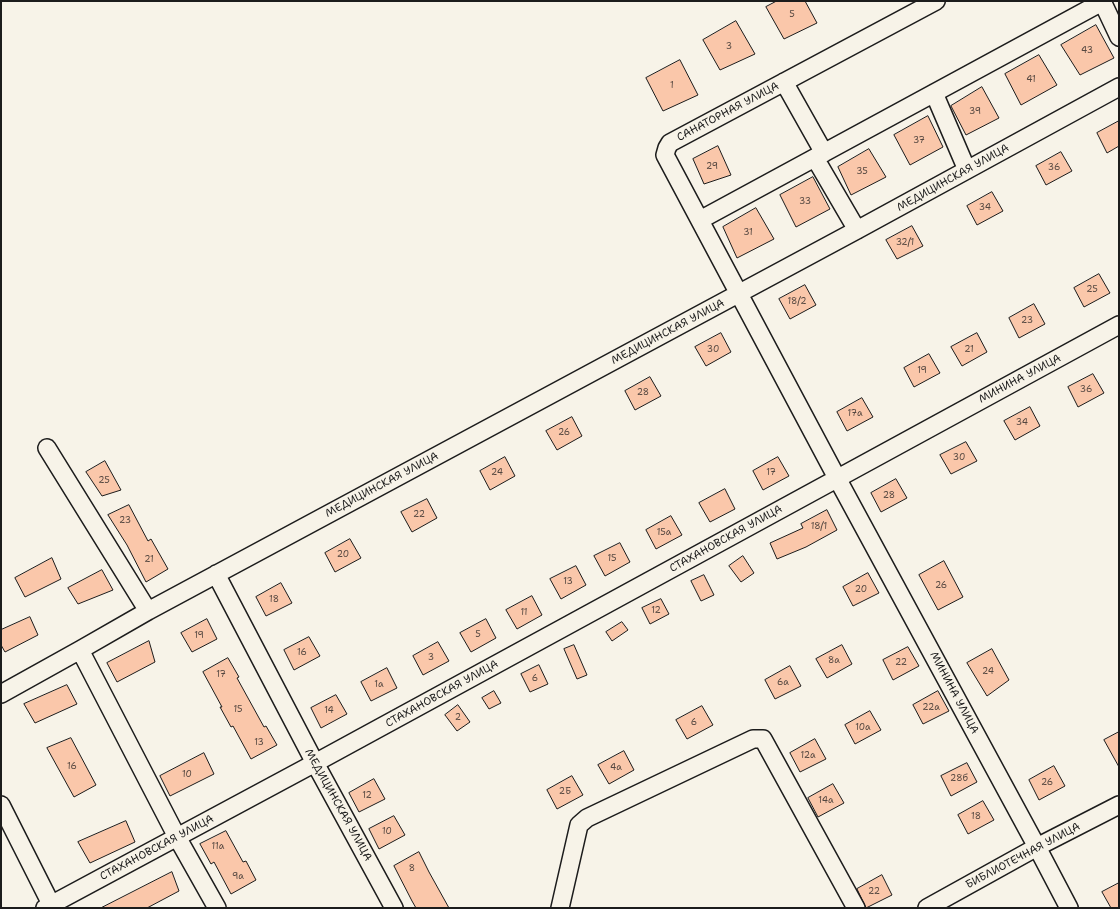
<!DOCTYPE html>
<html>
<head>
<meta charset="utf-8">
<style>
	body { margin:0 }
	#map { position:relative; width:1120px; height:909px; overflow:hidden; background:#f7f3e8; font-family:"Shantell Sans",sans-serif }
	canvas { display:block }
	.frame { position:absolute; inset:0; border:2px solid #1c1c1c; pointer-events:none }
</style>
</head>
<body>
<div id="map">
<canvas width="1120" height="909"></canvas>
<div class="frame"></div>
</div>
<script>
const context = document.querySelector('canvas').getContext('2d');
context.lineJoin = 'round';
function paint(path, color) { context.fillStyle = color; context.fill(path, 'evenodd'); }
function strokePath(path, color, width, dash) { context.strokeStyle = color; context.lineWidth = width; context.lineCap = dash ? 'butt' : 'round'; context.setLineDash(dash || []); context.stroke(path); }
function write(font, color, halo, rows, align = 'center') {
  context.font = font + ' "Shantell Sans",sans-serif'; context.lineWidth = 3; context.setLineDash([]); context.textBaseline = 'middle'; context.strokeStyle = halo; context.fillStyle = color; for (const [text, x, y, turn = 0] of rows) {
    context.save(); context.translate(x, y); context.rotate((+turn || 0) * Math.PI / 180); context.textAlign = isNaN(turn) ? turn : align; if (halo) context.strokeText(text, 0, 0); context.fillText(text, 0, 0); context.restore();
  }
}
const building = new Path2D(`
	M 777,1 L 805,1 L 817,23 L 784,39 L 766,7 Z
	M 736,21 L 755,54 L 720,70 L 703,40 Z
	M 1096,25 L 1114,58 L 1080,75 L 1061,45 Z
	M 1039,55 L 1057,85 L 1021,105 L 1005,74 Z
	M 680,60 L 698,95 L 663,111 L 646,78 Z
	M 982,87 L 999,118 L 966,135 L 951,106 Z
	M 928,116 L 943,147 L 910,165 L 894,135 Z
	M 1119,121 L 1119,146 L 1107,153 L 1097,133 Z
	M 718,146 L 731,175 L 704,184 L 693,159 Z
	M 869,149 L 886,177 L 851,195 L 838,167 Z
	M 1061,152 L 1072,171 L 1046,185 L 1036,166 Z
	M 813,177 L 830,209 L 796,227 L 780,195 Z
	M 992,192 L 1003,211 L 977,225 L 967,206 Z
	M 756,208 L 774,239 L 737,258 L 723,227 Z
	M 912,226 L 923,246 L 897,259 L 886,240 Z
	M 1099,274 L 1110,293 L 1084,307 L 1074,288 Z
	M 805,285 L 816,305 L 790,319 L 779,299 Z
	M 1034,304 L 1045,324 L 1019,338 L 1009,318 Z
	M 721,333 L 731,352 L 706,366 L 695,347 Z
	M 977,333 L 987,352 L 962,366 L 951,347 Z
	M 929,354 L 940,373 L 914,387 L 904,368 Z
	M 1093,374 L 1104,393 L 1078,407 L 1068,387 Z
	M 650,377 L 661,396 L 635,410 L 625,391 Z
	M 862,398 L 873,417 L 847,431 L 837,412 Z
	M 1030,407 L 1040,426 L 1015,440 L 1004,421 Z
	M 572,417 L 582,436 L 557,450 L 546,431 Z
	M 966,442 L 977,461 L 951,474 L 940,455 Z
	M 505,457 L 515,476 L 490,490 L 480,471 Z
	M 778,457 L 789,476 L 763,490 L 753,471 Z
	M 105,461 L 121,490 L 102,496 L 86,472 Z
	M 896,479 L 907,498 L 881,512 L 871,493 Z
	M 725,489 L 735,509 L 710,522 L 699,503 Z
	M 427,499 L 437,518 L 412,532 L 401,512 Z
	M 129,505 L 148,541 L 151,539 L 168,569 L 146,582 L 127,545 L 108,515 Z
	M 827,510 L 837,530 L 806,547 L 777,559 L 770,543 L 803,528 L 801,524 Z
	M 671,516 L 682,535 L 656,549 L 646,530 Z
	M 350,539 L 361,558 L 335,572 L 325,553 Z
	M 620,543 L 630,562 L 605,576 L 594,556 Z
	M 743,556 L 754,573 L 741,582 L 729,566 Z
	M 52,558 L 61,579 L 25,597 L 15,578 Z
	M 944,561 L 963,597 L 938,610 L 919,575 Z
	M 576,566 L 586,585 L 561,599 L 550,579 Z
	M 102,570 L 113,590 L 78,604 L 68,588 Z
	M 868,573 L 879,593 L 853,606 L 843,587 Z
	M 704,575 L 714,595 L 701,601 L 691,581 Z
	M 281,583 L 292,603 L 266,616 L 256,597 Z
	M 532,596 L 542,615 L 517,629 L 506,610 Z
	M 661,599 L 669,614 L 650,624 L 642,608 Z
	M 30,617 L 38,635 L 5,652 L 1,645 L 1,630 Z
	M 207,619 L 217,639 L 192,652 L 181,633 Z
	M 486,619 L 496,638 L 471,652 L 460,633 Z
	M 622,622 L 628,630 L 612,641 L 606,632 Z
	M 309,637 L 320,656 L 294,670 L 284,650 Z
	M 149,641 L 155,662 L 117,682 L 107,663 Z
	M 438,642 L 449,661 L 423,675 L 413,656 Z
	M 574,645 L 587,675 L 577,679 L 564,649 Z
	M 842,645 L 852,664 L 827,678 L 816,659 Z
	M 908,647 L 919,666 L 893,680 L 883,660 Z
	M 992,649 L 1009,680 L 987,696 L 967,663 Z
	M 228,658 L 239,677 L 237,678 L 264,727 L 266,726 L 277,745 L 251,759 L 233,726 L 231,727 L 220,707 L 222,707 L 203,672 Z
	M 539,665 L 548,684 L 530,692 L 521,674 Z
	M 790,666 L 801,686 L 775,699 L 765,680 Z
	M 387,668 L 397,688 L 371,701 L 361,682 Z
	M 67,685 L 77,704 L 35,723 L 24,704 Z
	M 494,691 L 501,703 L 489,709 L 482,698 Z
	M 938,691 L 949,711 L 923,724 L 913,705 Z
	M 336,695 L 347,714 L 321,728 L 311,708 Z
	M 458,705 L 470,722 L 457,731 L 445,715 Z
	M 702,706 L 713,725 L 687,739 L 676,720 Z
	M 870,711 L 881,730 L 855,744 L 845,725 Z
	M 1119,732 L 1119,767 L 1104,740 Z
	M 71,738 L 96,785 L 74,797 L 47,748 Z
	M 815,739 L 826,759 L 800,772 L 790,753 Z
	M 624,751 L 634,770 L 609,784 L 598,765 Z
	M 204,753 L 214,774 L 170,796 L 160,776 Z
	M 967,763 L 977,782 L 951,796 L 941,776 Z
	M 1054,766 L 1065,786 L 1039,800 L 1029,780 Z
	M 572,776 L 583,795 L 557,809 L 547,790 Z
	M 374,779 L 385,799 L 359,812 L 349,793 Z
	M 833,784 L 844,803 L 818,817 L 808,798 Z
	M 983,801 L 994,820 L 968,834 L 958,815 Z
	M 394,816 L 405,835 L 379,849 L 369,829 Z
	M 126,821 L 135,842 L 90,863 L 78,842 Z
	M 226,831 L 243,862 L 246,861 L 256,880 L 231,894 L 214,862 L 211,864 L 200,844 Z
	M 419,852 L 429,872 L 449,908 L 416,908 L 412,901 L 394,866 Z
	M 172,872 L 179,891 L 147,908 L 101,908 Z
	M 882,875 L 892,895 L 866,908 L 857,889 Z
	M 1119,883 L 1119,908 L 1111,908 L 1102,892 Z`);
paint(building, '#fac7aa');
strokePath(building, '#1c1c1c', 1);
const minor = new Path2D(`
	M 936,1 L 670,143 L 667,148 L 665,155 L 837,478 L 1037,847 L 1069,908
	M 1102,1 L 1119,37
	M 784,82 L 824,153
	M 934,93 L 967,170
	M 815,158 L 857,230
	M 700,220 L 1102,2
	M 47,448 L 148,611
	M 216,574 L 315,763 L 394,908
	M 80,650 L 177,837 L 217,908
	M 1,694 L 80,650 L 148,611 L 857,230 L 1119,87
	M 1,805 L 53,908
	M 45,908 L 315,763 L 1119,325
	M 560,908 L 579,825 L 587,818 L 753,739 L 763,739 L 856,908
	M 927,908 L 1037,847 L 1119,805`);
strokePath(minor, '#1c1c1c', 20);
strokePath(minor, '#f7f3e8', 17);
write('9px', '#544740', null, [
	["5",792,15],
	["3",729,47],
	["43",1087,51],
	["41",1031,80],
	["1",672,86],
	["39",975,112],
	["37",919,141],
	["29",712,167],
	["36",1054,168],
	["35",862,172],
	["33",805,202],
	["34",985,208],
	["31",748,233],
	["32/1",905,243],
	["25",1092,290],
	["18/2",797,302],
	["23",1027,321],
	["30",713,350],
	["21",969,350],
	["19",922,371],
	["36",1086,390],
	["28",643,393],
	["17а",855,414],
	["34",1022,423],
	["26",564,433],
	["30",959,458],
	["24",497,473],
	["17",771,473],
	["25",104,481],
	["28",889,496],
	["22",419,515],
	["23",125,521],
	["18/1",819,527],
	["15а",664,533],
	["20",343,555],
	["15",612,559],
	["21",149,560],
	["13",568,582],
	["26",941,586],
	["20",861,590],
	["18",274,600],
	["12",656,611],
	["11",524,613],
	["5",478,635],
	["19",199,636],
	["16",302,653],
	["3",431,658],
	["8а",834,661],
	["22",901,663],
	["24",988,672],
	["17",221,675],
	["6",535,679],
	["6а",783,683],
	["1а",379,685],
	["22а",931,708],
	["15",238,710],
	["14",329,711],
	["2",458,718],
	["6",694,723],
	["10а",863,728],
	["13",259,743],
	["12а",808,756],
	["16",72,767],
	["4а",616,768],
	["10",187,775],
	["28б",959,779],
	["26",1047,783],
	["2Б",565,792],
	["12",367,796],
	["14а",826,801],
	["18",976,817],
	["10",387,832],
	["11а",218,847],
	["8",412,869],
	["9а",238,877],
	["22",874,892]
]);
write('11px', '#1c1c1c', '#f7f3e8', [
	["САНАТОРНАЯ УЛИЦА",728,112,-28],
	["МЕДИЦИНСКАЯ УЛИЦА",953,178,-29],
	["МЕДИЦИНСКАЯ УЛИЦА",668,332,-28],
	["МИНИНА УЛИЦА",1020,379,-28],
	["МЕДИЦИНСКАЯ УЛИЦА",382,485,-28],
	["СТАХАНОВСКАЯ УЛИЦА",726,539,-29],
	["МИНИНА УЛИЦА",954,693,62],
	["СТАХАНОВСКАЯ УЛИЦА",442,694,-29],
	["МЕДИЦИНСКАЯ УЛИЦА",338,805,61],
	["СТАХАНОВСКАЯ УЛИЦА",157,848,-28],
	["БИБЛИОТЕЧНАЯ УЛИЦА",1023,856,-28]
]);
</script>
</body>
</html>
